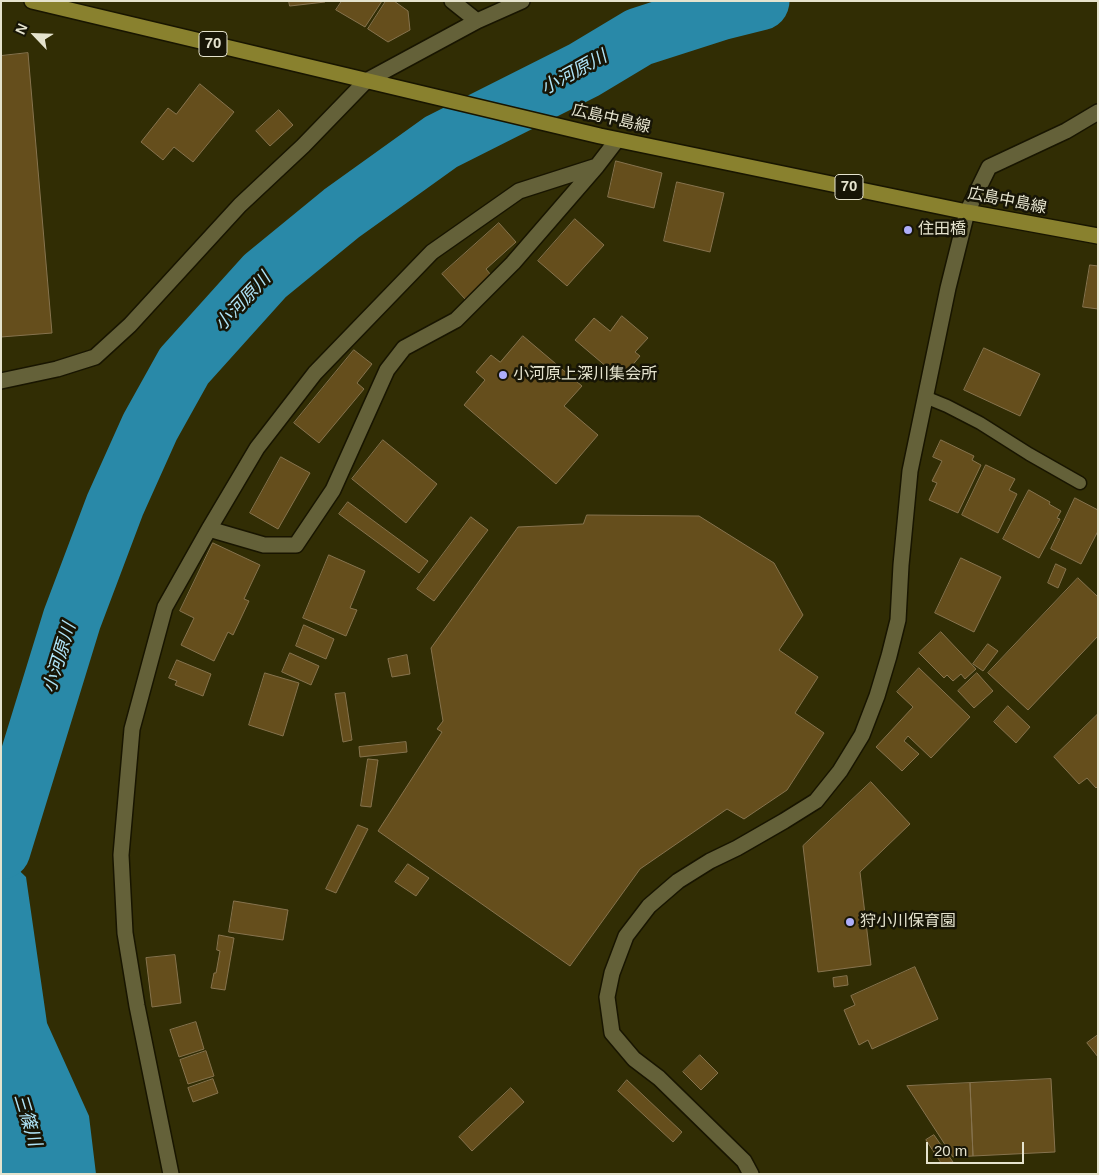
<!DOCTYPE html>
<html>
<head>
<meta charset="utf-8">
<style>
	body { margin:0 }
	#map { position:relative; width:1099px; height:1175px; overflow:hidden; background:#312d04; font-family:Arial,sans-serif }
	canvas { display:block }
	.frame { position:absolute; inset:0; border:2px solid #e5e3ce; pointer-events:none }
	.north { position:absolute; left:10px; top:10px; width:50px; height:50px; -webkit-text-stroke:4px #171506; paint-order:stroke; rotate:294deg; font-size:14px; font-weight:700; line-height:20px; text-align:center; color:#e5e3ce }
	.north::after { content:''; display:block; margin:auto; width:18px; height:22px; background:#e5e3ce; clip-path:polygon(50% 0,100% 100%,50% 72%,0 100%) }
	.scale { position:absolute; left:926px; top:1142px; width:98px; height:22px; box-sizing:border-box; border:2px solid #e5e3ce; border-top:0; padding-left:6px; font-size:15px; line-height:18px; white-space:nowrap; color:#e5e3ce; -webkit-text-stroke:4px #171506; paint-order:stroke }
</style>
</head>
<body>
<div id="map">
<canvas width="1099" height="1175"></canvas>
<div class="frame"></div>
<div class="north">N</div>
<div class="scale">20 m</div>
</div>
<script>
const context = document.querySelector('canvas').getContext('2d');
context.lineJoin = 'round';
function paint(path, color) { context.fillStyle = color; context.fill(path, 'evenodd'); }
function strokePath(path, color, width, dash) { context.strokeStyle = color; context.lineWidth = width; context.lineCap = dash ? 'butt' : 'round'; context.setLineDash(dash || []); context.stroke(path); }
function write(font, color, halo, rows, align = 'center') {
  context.font = font + ' Arial,"Noto Sans JP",sans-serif'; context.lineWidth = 5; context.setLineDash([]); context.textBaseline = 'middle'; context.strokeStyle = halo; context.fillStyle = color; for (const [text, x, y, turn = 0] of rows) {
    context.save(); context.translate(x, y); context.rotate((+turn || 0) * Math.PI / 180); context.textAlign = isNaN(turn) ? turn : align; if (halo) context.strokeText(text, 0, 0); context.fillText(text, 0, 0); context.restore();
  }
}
paint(new Path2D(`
	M 1,853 L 26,877 L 47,1023 L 89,1116 L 96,1174 L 1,1174 Z`), '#2989a8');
strokePath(new Path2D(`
	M 1,850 L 72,619 L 115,505 L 150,427 L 184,366 L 265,276 L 342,213 L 441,142 L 584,70 L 639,37 L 720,11 L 760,1`), '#2989a8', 59);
const building = new Path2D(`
	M 289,1 L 325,1 L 325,2 L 290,6 Z
	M 342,1 L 382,1 L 365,27 L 336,10 Z
	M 386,1 L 394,1 L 408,11 L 410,30 L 388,42 L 368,29 Z
	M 28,53 L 52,333 L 1,337 L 1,56 Z
	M 200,84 L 234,112 L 193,162 L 174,147 L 163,160 L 141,142 L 168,108 L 176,114 Z
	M 279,110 L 293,125 L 270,146 L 256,131 Z
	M 616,161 L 662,173 L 654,208 L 608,197 Z
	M 677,182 L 724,193 L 710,252 L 664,241 Z
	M 575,219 L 604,245 L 567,286 L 538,261 Z
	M 499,223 L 516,242 L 486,269 L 491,275 L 465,299 L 442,274 Z
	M 1090,265 L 1098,266 L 1098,309 L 1083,307 Z
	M 622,316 L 648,338 L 635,352 L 640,356 L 621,379 L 575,340 L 594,318 L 610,331 Z
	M 523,336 L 582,386 L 564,406 L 598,435 L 556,484 L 464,405 L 485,380 L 476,372 L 491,355 L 500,362 Z
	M 984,348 L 1040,374 L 1020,416 L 964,390 Z
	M 354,350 L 372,364 L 357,383 L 364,389 L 319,443 L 294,423 Z
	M 383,440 L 437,484 L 406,523 L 352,479 Z
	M 941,440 L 974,456 L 972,460 L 981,465 L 958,513 L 929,500 L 937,483 L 932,481 L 942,461 L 933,457 Z
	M 281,457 L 310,473 L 278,529 L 250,513 Z
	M 986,465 L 1015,479 L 1009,490 L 1017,494 L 998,533 L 962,515 Z
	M 1029,490 L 1050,502 L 1049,504 L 1061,511 L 1057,518 L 1060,519 L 1039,558 L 1003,539 Z
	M 1075,498 L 1098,510 L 1098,531 L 1081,564 L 1051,549 Z
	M 348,502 L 428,561 L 419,573 L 339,514 Z
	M 587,515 L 699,516 L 774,563 L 803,615 L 779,650 L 818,677 L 795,713 L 824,733 L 787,790 L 744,819 L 727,809 L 640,869 L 570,966 L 378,831 L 442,732 L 437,729 L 443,721 L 431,648 L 518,527 L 583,524 Z
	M 471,517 L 488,530 L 434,601 L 417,589 Z
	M 213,543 L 260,565 L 244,599 L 249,601 L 233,635 L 228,632 L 214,661 L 181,645 L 194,618 L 180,611 Z
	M 329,555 L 365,571 L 350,608 L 357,610 L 346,636 L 303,618 Z
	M 961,558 L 1001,577 L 974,632 L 935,613 Z
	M 1056,564 L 1066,569 L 1058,588 L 1048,583 Z
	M 1078,578 L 1098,597 L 1098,636 L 1028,710 L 988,673 Z
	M 304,625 L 334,639 L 326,659 L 296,646 Z
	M 941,632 L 976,669 L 965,679 L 961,674 L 953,681 L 947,675 L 944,678 L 919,653 Z
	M 988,644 L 998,651 L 983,671 L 973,664 Z
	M 290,653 L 319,666 L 311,685 L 282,672 Z
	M 407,655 L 410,674 L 392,677 L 388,659 Z
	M 177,660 L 211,674 L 203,696 L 175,685 L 177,681 L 169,678 Z
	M 919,668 L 970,717 L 931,758 L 908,736 L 904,741 L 919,754 L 902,771 L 876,747 L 913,707 L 897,692 Z
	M 265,673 L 299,683 L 283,736 L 249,725 Z
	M 977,673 L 993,691 L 974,708 L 958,691 Z
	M 345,693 L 352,740 L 343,742 L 335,694 Z
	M 1008,706 L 1030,727 L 1016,743 L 994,722 Z
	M 1098,714 L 1098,786 L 1096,788 L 1087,778 L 1079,784 L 1054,757 Z
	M 406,742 L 407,752 L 360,757 L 359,747 Z
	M 368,759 L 378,760 L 371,807 L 361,806 Z
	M 871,782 L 910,824 L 860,872 L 871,965 L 818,972 L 803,846 Z
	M 358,825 L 368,829 L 336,893 L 326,889 Z
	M 408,864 L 429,878 L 416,896 L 395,882 Z
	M 234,901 L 288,910 L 283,940 L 229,932 Z
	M 219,935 L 234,938 L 225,990 L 211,988 L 214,973 L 216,973 L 220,951 L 217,950 Z
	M 175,955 L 181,1003 L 152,1007 L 146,958 Z
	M 915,967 L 938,1019 L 872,1049 L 868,1040 L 859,1045 L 844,1010 L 855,1005 L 851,996 Z
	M 847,976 L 848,985 L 834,987 L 833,978 Z
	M 196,1022 L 204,1049 L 179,1057 L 170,1030 Z
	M 1098,1035 L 1098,1057 L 1087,1043 Z
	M 206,1051 L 214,1076 L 188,1084 L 180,1060 Z
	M 700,1055 L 718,1073 L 701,1090 L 683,1072 Z
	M 213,1079 L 218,1093 L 193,1102 L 188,1088 Z
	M 1051,1079 L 1055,1152 L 973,1156 L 970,1083 Z
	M 627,1080 L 682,1132 L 673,1142 L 618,1091 Z
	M 970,1083 L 973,1156 L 953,1157 L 907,1086 Z
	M 511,1088 L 524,1102 L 472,1151 L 459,1137 Z
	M 934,1135 L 953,1162 L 941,1163 L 926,1140 Z`);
paint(building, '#654e1c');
strokePath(building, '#86734e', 1);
const service = new Path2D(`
	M 925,397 L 947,406 L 980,423 L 1029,454 L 1080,483`);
const minor = new Path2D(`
	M 477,21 L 522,1
	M 1,381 L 57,369 L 95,357 L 130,325 L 240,205 L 303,146 L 366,81 L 477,21 L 452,1
	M 209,529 L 264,545 L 296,545 L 333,490 L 387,370 L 404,348 L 456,320 L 513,263 L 597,166 L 617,140
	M 171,1174 L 137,1006 L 125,933 L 121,855 L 132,729 L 165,607 L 209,529 L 257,448 L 315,373 L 432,252 L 519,191 L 597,166
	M 751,1174 L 744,1161 L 659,1078 L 634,1059 L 612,1033 L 607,997 L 612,973 L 626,936 L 649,906 L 678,881 L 710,861 L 737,848 L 784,821 L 816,801 L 840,771 L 862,735 L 877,696 L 889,656 L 898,620 L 901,565 L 910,471 L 948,288 L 967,212 L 989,167 L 1066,131 L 1098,112`);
const primary = new Path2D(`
	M 32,1 L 600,136 L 967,212 L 1098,236`);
strokePath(service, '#181500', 15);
strokePath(minor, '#181500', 18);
strokePath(primary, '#181500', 18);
strokePath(service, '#646139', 12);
strokePath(minor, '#646139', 15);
strokePath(primary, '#89812e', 15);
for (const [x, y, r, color] of [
	[908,230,5,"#aeaefa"],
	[503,375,5,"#aeaefa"],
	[850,922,5,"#aeaefa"]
]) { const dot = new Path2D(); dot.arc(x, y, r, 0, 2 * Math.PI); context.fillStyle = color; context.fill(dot); strokePath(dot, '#171506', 2); }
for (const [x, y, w] of [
	[213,44,28],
	[849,187,28]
]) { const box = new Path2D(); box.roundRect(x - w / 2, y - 12.5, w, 25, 4); context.fillStyle = '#171506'; context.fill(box); strokePath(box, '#e5e3ce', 1); }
write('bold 15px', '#e5e3ce', null, [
	["70",213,44],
	["70",849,187]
]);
write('16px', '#e5e3ce', '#171506', [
	["広島中島線",611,119,13],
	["広島中島線",1007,201,11]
]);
write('16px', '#e5e3ce', '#171506', [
	["住田橋",918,230],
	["小河原上深川集会所",513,375],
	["狩小川保育園",860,922]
], 'left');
write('italic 18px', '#afe4f8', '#171506', [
	["小河原川",574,73,-29],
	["小河原川",243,302,-47],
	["小河原川",60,658,-73],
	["三篠川",27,1120,73]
]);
</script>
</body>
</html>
